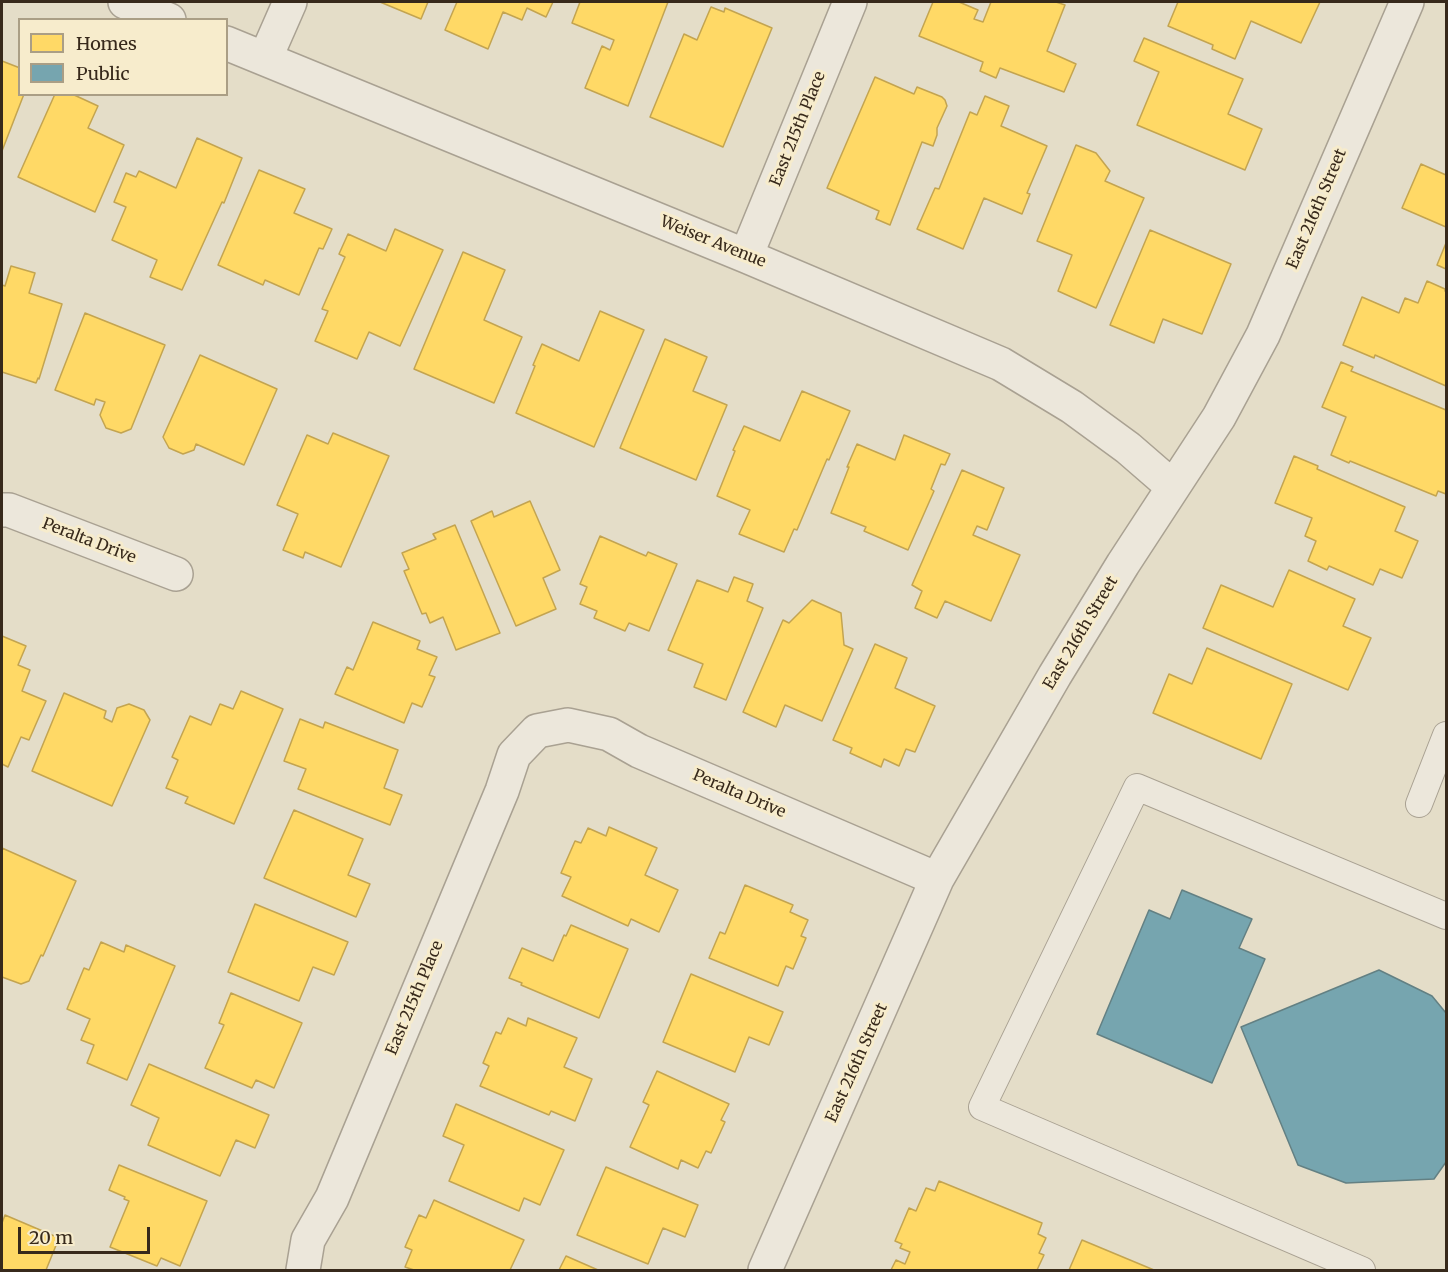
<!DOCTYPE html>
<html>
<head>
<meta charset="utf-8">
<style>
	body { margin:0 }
	#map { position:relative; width:1448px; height:1272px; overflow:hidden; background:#e4ddc8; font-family:Merriweather,serif }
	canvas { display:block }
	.frame { position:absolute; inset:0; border:3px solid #37291b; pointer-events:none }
	.legend { position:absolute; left:18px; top:18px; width:210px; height:78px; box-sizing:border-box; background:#f7eccc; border:2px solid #aa9e85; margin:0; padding:8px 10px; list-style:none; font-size:18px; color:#37291b }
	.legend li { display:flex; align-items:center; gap:12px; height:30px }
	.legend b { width:30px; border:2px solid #aa9e85 }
	.scale { position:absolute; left:18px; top:1227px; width:132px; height:27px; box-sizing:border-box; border:3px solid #37291b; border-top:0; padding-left:8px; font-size:18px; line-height:21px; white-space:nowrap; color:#37291b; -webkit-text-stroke:4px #f7eccc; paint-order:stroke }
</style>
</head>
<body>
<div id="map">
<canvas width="1448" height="1272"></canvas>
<div class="frame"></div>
<ul class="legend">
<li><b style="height:16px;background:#ffd966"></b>Homes</li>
<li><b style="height:16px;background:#76a5af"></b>Public</li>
</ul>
<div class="scale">20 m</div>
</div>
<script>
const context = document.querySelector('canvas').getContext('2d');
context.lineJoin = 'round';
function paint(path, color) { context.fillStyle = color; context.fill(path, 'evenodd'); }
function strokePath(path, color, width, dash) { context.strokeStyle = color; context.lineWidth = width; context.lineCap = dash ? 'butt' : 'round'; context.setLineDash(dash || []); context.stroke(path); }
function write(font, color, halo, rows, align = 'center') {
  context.font = font + ' Merriweather,serif'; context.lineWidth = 6; context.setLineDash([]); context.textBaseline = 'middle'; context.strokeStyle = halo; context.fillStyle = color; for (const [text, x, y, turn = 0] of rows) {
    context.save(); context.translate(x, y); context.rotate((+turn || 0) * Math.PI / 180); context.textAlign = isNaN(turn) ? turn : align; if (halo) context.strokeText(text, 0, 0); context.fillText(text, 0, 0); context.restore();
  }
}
const homes = new Path2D(`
	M 380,2 L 428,2 L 421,19 Z
	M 457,2 L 553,2 L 546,17 L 527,8 L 522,20 L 503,12 L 488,49 L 445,30 Z
	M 580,2 L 668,2 L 628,106 L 585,88 L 602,46 L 610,50 L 614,40 L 572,23 Z
	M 933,2 L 959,2 L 978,10 L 974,19 L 983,22 L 991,2 L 1056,2 L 1065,5 L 1047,51 L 1076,64 L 1064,92 L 1000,68 L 996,78 L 980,71 L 983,62 L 919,36 Z
	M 1178,2 L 1320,2 L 1301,43 L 1251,21 L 1235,59 L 1212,49 L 1213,45 L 1168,26 Z
	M 711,7 L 724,12 L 725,8 L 772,28 L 723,147 L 650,117 L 684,34 L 697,40 Z
	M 1144,38 L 1243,79 L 1228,114 L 1262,129 L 1245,170 L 1137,125 L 1159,72 L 1134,61 Z
	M 2,61 L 20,68 L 20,94 L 24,94 L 2,151 Z
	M 875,77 L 914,94 L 917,87 L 942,97 L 945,100 L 947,106 L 937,128 L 937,135 L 933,146 L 922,142 L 890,225 L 876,219 L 879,211 L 827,188 Z
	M 55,94 L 72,94 L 98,106 L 88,128 L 124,145 L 95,212 L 18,177 Z
	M 985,96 L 1009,106 L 1001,126 L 1047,146 L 1027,193 L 1030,194 L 1022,214 L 984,198 L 963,249 L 917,229 L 935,188 L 939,189 L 970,112 L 977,115 Z
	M 197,138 L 242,158 L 224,203 L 222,202 L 182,290 L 150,277 L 157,260 L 112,240 L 126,207 L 114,202 L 126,173 L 136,177 L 139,171 L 176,188 Z
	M 1076,145 L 1096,153 L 1110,171 L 1105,181 L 1144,198 L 1096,308 L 1058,291 L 1072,255 L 1037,241 Z
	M 1421,164 L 1446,175 L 1446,227 L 1402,208 Z
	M 259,170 L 305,189 L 294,213 L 332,229 L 323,249 L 319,248 L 299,295 L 265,280 L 263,285 L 218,265 Z
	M 395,229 L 443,250 L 400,346 L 369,332 L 357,359 L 315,341 L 328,311 L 322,309 L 345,257 L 339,254 L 348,234 L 386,251 Z
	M 1150,230 L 1231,264 L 1202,334 L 1163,319 L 1154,343 L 1110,325 Z
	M 1446,243 L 1446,269 L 1437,265 Z
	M 463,252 L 505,270 L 484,320 L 522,337 L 494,403 L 414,369 Z
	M 11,266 L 35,273 L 29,293 L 62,304 L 39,379 L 38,378 L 36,383 L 2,372 L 2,285 L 5,286 Z
	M 1427,281 L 1445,289 L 1445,291 L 1446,292 L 1446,386 L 1375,355 L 1374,358 L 1343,345 L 1362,297 L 1399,313 L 1405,298 L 1418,303 Z
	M 600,311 L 644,330 L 594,447 L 516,413 L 535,366 L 533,365 L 542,344 L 579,361 Z
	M 85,313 L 165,345 L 131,429 L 121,433 L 106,428 L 100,415 L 105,402 L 96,399 L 94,405 L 55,390 Z
	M 665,339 L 707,357 L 693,391 L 727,405 L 696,480 L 620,448 Z
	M 200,355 L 277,389 L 244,465 L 196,444 L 194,450 L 183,454 L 169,448 L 163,437 Z
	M 1341,362 L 1353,367 L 1351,371 L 1446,410 L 1446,494 L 1438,491 L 1436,496 L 1350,461 L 1349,463 L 1331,455 L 1346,417 L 1322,407 Z
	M 802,391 L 850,411 L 829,460 L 827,459 L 797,530 L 794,529 L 784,552 L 739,534 L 750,510 L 717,496 L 735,451 L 733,450 L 744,426 L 780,441 Z
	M 333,433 L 389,456 L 341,567 L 305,552 L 303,558 L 283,550 L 298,514 L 277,505 L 307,435 L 328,444 Z
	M 904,435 L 950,454 L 945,465 L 941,464 L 931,489 L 934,491 L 908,550 L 864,531 L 866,527 L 831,513 L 849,467 L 847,467 L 857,444 L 895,460 Z
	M 1294,456 L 1318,466 L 1317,469 L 1405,507 L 1395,531 L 1418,541 L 1402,578 L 1380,569 L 1373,585 L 1329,566 L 1327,570 L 1308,561 L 1316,541 L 1305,536 L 1312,518 L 1275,503 Z
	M 962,470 L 1004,488 L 987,530 L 977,526 L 973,535 L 1020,555 L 991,621 L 945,601 L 937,618 L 915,608 L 922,591 L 912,585 Z
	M 530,501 L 560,570 L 543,578 L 556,609 L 516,626 L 471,521 L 492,511 L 494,517 Z
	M 455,525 L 500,633 L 456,650 L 443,617 L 430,623 L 426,613 L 422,614 L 404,571 L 409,569 L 402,553 L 436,539 L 433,534 Z
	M 600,536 L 646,556 L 648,552 L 677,564 L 649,631 L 629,623 L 625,631 L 594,618 L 597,611 L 580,604 L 587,587 L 580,584 Z
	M 1289,570 L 1355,599 L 1343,626 L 1371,638 L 1348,690 L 1203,628 L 1221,585 L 1273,607 Z
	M 734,577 L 753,584 L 747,601 L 763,608 L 726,700 L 694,687 L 703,664 L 668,650 L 697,580 L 728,592 Z
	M 812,600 L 841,613 L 844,645 L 853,649 L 822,721 L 785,705 L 776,727 L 743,712 L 783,620 L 789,623 Z
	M 373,622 L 420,641 L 417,649 L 437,657 L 429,675 L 435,677 L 422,707 L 412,703 L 404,723 L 335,694 L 347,667 L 353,670 Z
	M 2,636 L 26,646 L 18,665 L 30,670 L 22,691 L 46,701 L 29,740 L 21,737 L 8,767 L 2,764 Z
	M 875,644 L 907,658 L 895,688 L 935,706 L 915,752 L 906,749 L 899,766 L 884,759 L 881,767 L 850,753 L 852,748 L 833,740 Z
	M 1207,648 L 1292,684 L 1261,759 L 1153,713 L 1169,674 L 1192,684 Z
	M 241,691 L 283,709 L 234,824 L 185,803 L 188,797 L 166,788 L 178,760 L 172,757 L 190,716 L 211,725 L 220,704 L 233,709 Z
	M 64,693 L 106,711 L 104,718 L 112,722 L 117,708 L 129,704 L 144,710 L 150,720 L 112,806 L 32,771 Z
	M 300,719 L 323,728 L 325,722 L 398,750 L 384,788 L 402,795 L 390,825 L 298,789 L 306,769 L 284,761 Z
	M 294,810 L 363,839 L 348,875 L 370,884 L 356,917 L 264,878 Z
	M 609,827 L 657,848 L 645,875 L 678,890 L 659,932 L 631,919 L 628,926 L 562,896 L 571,877 L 561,873 L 575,841 L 581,843 L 588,828 L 606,836 Z
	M 2,848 L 76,881 L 43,956 L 41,955 L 29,981 L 21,984 L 2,977 Z
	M 745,885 L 793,905 L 790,912 L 808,920 L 801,936 L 806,938 L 793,969 L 786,966 L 778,986 L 709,958 L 720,932 L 725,934 Z
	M 255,904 L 348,942 L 334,975 L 313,967 L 299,1001 L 228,972 Z
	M 571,925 L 628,949 L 599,1018 L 521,985 L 522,983 L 509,978 L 522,948 L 553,961 L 564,935 L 566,936 Z
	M 101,942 L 124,952 L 126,945 L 175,966 L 127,1080 L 87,1063 L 94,1045 L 81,1040 L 90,1019 L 67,1009 L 84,968 L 89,970 Z
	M 691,974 L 783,1012 L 769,1045 L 749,1037 L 735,1072 L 663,1042 Z
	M 231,993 L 302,1023 L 274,1088 L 256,1080 L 252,1088 L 205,1068 L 224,1025 L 219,1023 Z
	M 508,1018 L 526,1026 L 528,1018 L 577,1038 L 564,1067 L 592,1079 L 575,1121 L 551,1111 L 549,1115 L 480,1086 L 489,1066 L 483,1063 L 496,1032 L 501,1034 Z
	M 149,1064 L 269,1115 L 255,1148 L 236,1140 L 220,1176 L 148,1145 L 159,1118 L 131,1105 Z
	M 657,1071 L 729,1104 L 721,1120 L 725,1122 L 711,1153 L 706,1151 L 698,1168 L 681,1160 L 678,1169 L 630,1147 L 649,1105 L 643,1102 Z
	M 456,1104 L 564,1150 L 540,1205 L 524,1198 L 519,1211 L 449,1181 L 464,1145 L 443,1136 Z
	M 119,1165 L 207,1201 L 180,1266 L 161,1258 L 157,1266 L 110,1247 L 129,1201 L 124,1199 L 125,1197 L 109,1190 Z
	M 606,1167 L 698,1205 L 685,1237 L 663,1228 L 648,1264 L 577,1235 Z
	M 939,1181 L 1042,1223 L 1038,1234 L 1046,1238 L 1039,1253 L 1044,1255 L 1037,1270 L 891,1270 L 896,1260 L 905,1264 L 910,1252 L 900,1248 L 902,1244 L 895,1241 L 909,1208 L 916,1211 L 926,1188 L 935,1191 Z
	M 434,1200 L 524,1240 L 510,1270 L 414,1270 L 405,1267 L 412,1250 L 405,1247 L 419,1215 L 426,1218 Z
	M 5,1215 L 59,1238 L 46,1270 L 2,1270 L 2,1223 Z
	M 1082,1240 L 1154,1270 L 1069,1270 Z
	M 566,1256 L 598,1270 L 559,1270 Z`);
paint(homes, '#ffd966');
strokePath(homes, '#c3a450', 1.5);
const public = new Path2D(`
	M 1182,890 L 1252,919 L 1239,948 L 1265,959 L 1212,1083 L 1097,1034 L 1149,910 L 1170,919 Z
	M 1379,970 L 1432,996 L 1446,1013 L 1446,1162 L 1434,1179 L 1346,1183 L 1298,1165 L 1241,1027 Z`);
paint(public, '#76a5af');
strokePath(public, '#638083', 1.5);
const service = new Path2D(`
	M 1419,804 L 1446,735
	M 1362,1270 L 982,1107 L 1137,787 L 1446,916`);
const minor = new Path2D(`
	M 125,2 L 169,20
	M 226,43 L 746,256 L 1001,364 L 1072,407 L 1128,448 L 1173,487
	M 265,59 L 290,2
	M 746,256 L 850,2
	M 2,510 L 9,510 L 176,574
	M 303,1270 L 308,1240 L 332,1198 L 502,791 L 514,755 L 537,731 L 568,725 L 609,734 L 639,751 L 937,879
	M 765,1270 L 937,879 L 1055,675 L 1123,564 L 1219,417 L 1263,335 L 1407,2`);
strokePath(service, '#a9a192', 28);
strokePath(minor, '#a9a192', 36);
strokePath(service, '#ece7db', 26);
strokePath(minor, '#ece7db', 33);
write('16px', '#37291b', '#f7eccc', [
	["East 215th Place",798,129,-68],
	["East 216th Street",1317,209,-67],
	["Weiser Avenue",713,242,22],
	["Peralta Drive",89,541,21],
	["East 216th Street",1081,633,-59],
	["Peralta Drive",739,794,23],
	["East 215th Place",415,998,-67],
	["East 216th Street",857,1063,-66]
]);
</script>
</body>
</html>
